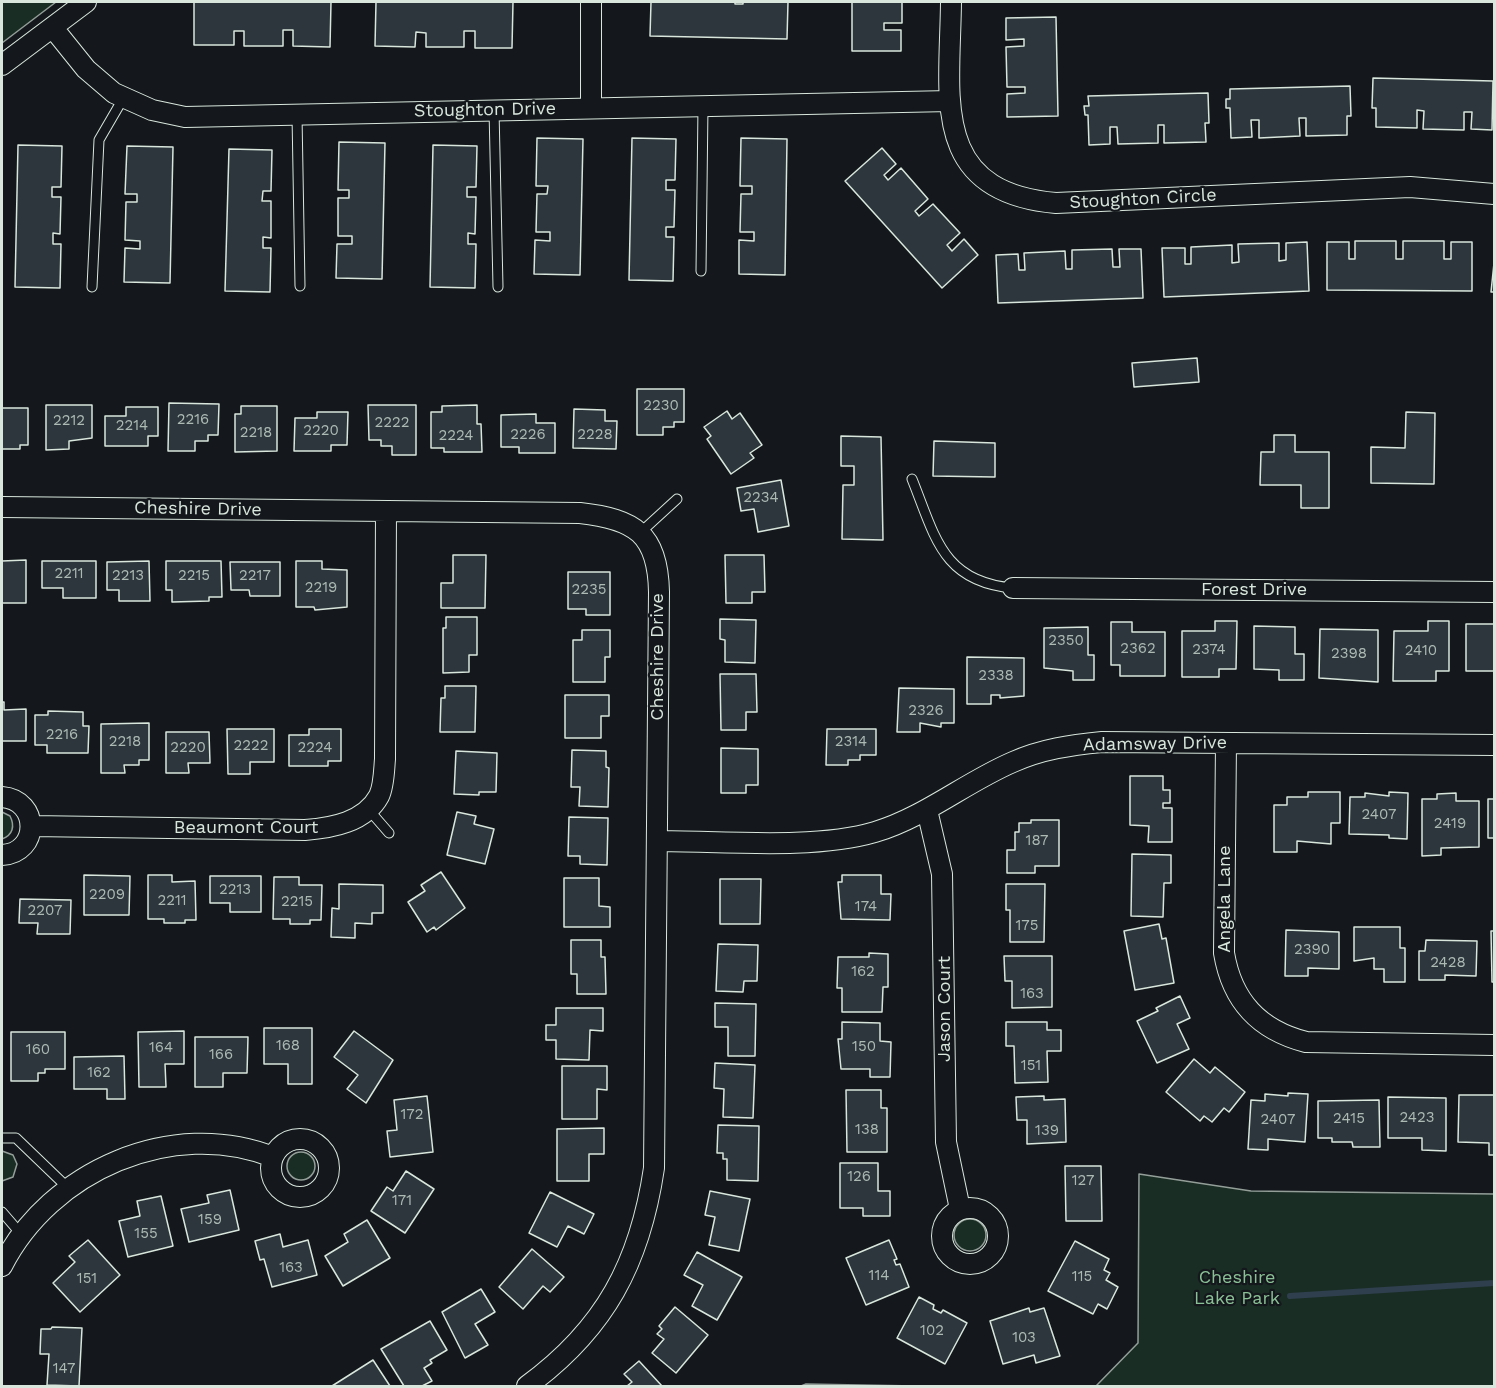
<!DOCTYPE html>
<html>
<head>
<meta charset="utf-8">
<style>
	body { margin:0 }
	#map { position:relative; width:1496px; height:1388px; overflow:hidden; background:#14181c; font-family:"Work Sans",sans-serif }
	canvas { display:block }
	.frame { position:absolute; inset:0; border:3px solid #d8e6dc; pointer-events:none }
</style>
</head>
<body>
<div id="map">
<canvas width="1496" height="1388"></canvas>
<div class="frame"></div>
</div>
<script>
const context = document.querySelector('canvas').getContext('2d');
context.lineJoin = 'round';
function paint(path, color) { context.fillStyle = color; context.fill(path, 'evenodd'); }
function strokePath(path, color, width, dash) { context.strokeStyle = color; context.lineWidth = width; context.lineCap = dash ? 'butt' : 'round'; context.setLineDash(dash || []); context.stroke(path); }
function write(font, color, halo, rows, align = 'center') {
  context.font = font + ' "Work Sans",sans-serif'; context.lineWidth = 4.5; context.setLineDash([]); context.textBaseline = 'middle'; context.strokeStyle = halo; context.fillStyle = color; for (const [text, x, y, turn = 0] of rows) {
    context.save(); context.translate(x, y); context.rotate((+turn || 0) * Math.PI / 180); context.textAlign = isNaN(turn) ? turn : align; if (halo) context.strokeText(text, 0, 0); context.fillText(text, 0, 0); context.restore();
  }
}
const green = new Path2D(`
	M 2,2 L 56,2 L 2,43 Z
	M 2,812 L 10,816 C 15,826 13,835 2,839 Z
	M 2,1151 L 13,1155 L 17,1164 L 13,1177 L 2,1181 Z
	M287 1166a14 14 0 1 1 28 0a14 14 0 1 1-28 0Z
	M 1139,1174 L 1251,1191 L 1494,1194 L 1494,1386 L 1096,1386 L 1138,1343 Z
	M954 1235a16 16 0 1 1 32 0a16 16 0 1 1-32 0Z
	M 806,1384 L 916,1386 L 801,1386 Z`);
paint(green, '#1a2d24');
strokePath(green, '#939e99', 1.5);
strokePath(new Path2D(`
	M 1290,1296 L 1494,1283`), '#2f3f4d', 6);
const building = new Path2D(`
	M 194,2 L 331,2 L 330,47 L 293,46 L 293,30 L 283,30 L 283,46 L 244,46 L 244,31 L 234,31 L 234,45 L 194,45 Z
	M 376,2 L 513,2 L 512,48 L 475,48 L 475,31 L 464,31 L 464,47 L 426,47 L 426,33 L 416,32 L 415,47 L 375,46 Z
	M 651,2 L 735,2 L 735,4 L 743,4 L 743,2 L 788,2 L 787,39 L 650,36 Z
	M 852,2 L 902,2 L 902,23 L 884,23 L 884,30 L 901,30 L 901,51 L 852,51 Z
	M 1056,17 L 1058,116 L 1007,117 L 1007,94 L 1025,93 L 1025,87 L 1007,87 L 1006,47 L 1024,46 L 1024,39 L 1006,40 L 1006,18 Z
	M 1373,78 L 1493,81 L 1492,130 L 1471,129 L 1472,112 L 1464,112 L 1464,130 L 1423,129 L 1424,111 L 1417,110 L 1417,128 L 1376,127 L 1376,108 L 1372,108 Z
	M 1350,86 L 1351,116 L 1347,116 L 1347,135 L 1306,136 L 1306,118 L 1299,118 L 1300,136 L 1259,138 L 1259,120 L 1251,120 L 1252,137 L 1231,138 L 1230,108 L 1226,108 L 1226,99 L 1230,99 L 1230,89 Z
	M 1208,93 L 1209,123 L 1205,123 L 1206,142 L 1164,143 L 1164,125 L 1158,125 L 1158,143 L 1118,144 L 1117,127 L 1110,127 L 1110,144 L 1089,145 L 1088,115 L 1085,115 L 1084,106 L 1089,106 L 1088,96 Z
	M 537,138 L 583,139 L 580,275 L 534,274 L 535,240 L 550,241 L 550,232 L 536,232 L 537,194 L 547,194 L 548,186 L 536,186 Z
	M 632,138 L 676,139 L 675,180 L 666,180 L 666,190 L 675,190 L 674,227 L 666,227 L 666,237 L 674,237 L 673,281 L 629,280 Z
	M 741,138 L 787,139 L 785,275 L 739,274 L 739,240 L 754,241 L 754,232 L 740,232 L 741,194 L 752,194 L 752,186 L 740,186 Z
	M 339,142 L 385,143 L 382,279 L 336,278 L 337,244 L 352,244 L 352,236 L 338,236 L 338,198 L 349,198 L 349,190 L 338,190 Z
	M 18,145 L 62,146 L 61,187 L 52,187 L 52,197 L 61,197 L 60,234 L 53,233 L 53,244 L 61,244 L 60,288 L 15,287 Z
	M 433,145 L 477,146 L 476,187 L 467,187 L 467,197 L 476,197 L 475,234 L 468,233 L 468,244 L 476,244 L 475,288 L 430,287 Z
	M 127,146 L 173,147 L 170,283 L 124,282 L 125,248 L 140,249 L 140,241 L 125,240 L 126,202 L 137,202 L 137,194 L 125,194 Z
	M 882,148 L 896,164 L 884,175 L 888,180 L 901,168 L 928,199 L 915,211 L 919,216 L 933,204 L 960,233 L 947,245 L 952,251 L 964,239 L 978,255 L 942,288 L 845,181 Z
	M 229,149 L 272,150 L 271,191 L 263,191 L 262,201 L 271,201 L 271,238 L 263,237 L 263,248 L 271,248 L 270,292 L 225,291 Z
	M 1355,241 L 1396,241 L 1396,259 L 1403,259 L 1403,241 L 1444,241 L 1444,259 L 1451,259 L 1451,242 L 1472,242 L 1472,291 L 1327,290 L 1327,242 L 1349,242 L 1349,259 L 1355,259 Z
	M 1307,242 L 1309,291 L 1164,297 L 1162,248 L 1185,248 L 1185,264 L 1191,264 L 1191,247 L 1232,245 L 1232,263 L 1239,262 L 1238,244 L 1279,243 L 1279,261 L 1286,260 L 1286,243 Z
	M 1112,249 L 1113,267 L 1120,267 L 1119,249 L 1141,249 L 1143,298 L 998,303 L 996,255 L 1018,254 L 1019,270 L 1025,270 L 1024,253 L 1065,251 L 1066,269 L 1072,269 L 1072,250 Z
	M 1494,263 L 1494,292 L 1491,292 Z
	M 1197,358 L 1199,382 L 1134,387 L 1132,363 Z
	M 637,389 L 684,389 L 684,422 L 674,422 L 674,427 L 663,427 L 663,435 L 637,435 Z
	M 169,403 L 219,404 L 218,435 L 208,435 L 208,441 L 195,441 L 195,451 L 168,451 Z
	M 46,405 L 92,405 L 92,438 L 69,441 L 69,449 L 46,450 Z
	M 368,405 L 416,405 L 416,455 L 392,455 L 392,446 L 381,446 L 381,440 L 369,440 Z
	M 477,405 L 477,424 L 481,424 L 482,452 L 444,452 L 444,448 L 431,448 L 431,412 L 442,412 L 442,406 Z
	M 241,406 L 277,406 L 277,451 L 235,452 L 235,414 L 241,414 Z
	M 126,407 L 158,407 L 158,436 L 148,436 L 148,446 L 105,446 L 105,416 L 126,416 Z
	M 2,408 L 28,408 L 28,445 L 20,445 L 20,449 L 2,449 Z
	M 574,409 L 605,410 L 605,421 L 617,421 L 616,449 L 573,448 Z
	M 727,411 L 732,419 L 740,413 L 762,445 L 750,453 L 754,458 L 731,474 L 707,439 L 711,436 L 704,427 Z
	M 317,412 L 348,412 L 347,445 L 331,445 L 331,451 L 294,451 L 295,418 L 317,418 Z
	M 1406,412 L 1435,413 L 1434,484 L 1371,483 L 1371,447 L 1405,448 Z
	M 536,414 L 536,423 L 555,423 L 555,453 L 519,453 L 519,447 L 501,447 L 501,415 Z
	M 1274,435 L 1295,435 L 1295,452 L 1329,452 L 1329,508 L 1301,508 L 1301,485 L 1260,485 L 1261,452 L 1274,452 Z
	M 841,436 L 881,437 L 883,540 L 842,539 L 843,485 L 854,485 L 854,466 L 841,466 Z
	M 934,441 L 995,443 L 995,477 L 933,476 Z
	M 781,480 L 789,526 L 758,532 L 754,509 L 741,511 L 737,488 Z
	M 453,555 L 486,555 L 485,608 L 441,608 L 441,583 L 453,583 Z
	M 725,555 L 764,555 L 765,592 L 752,592 L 752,603 L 726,603 Z
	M 26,560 L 26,603 L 2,603 L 2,561 Z
	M 42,561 L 96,561 L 96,598 L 63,598 L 63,588 L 42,588 Z
	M 149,561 L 150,601 L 119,601 L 119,590 L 107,590 L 107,562 Z
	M 166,561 L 221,561 L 222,597 L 209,597 L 209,601 L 172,602 L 172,590 L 166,590 Z
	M 296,561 L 322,561 L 322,569 L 347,570 L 347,607 L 315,610 L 314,607 L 296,607 Z
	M 230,562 L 280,562 L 280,596 L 250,596 L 249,590 L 231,590 Z
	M 568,572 L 610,572 L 610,615 L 586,615 L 586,609 L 568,609 Z
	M 446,617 L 477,617 L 477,655 L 469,655 L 469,672 L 443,673 L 443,628 L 446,628 Z
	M 720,619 L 756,620 L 755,663 L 725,662 L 725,640 L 720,639 Z
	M 1215,621 L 1237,621 L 1236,669 L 1219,669 L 1219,677 L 1182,677 L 1182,631 L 1215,631 Z
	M 1428,621 L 1449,621 L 1449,671 L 1436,671 L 1436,681 L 1393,681 L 1394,631 L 1428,631 Z
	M 1111,622 L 1132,622 L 1132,632 L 1165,632 L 1165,676 L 1120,676 L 1120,665 L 1111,665 Z
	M 1466,624 L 1494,624 L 1494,671 L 1466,671 Z
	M 1254,626 L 1295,627 L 1295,654 L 1304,654 L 1304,680 L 1279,680 L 1279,670 L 1254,669 Z
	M 1088,627 L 1088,655 L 1094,655 L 1094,680 L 1073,680 L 1073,671 L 1044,668 L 1044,628 Z
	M 1320,629 L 1378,630 L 1378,682 L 1319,678 Z
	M 582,630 L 610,630 L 610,657 L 605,657 L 605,682 L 573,682 L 573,640 L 582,640 Z
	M 967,657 L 1024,658 L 1024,696 L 1000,698 L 1000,695 L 991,695 L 991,704 L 967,704 Z
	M 720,674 L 756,674 L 757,712 L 746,712 L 746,730 L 721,730 Z
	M 445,686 L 476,686 L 475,732 L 440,732 L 441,698 L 445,698 Z
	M 899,688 L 954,689 L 954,723 L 941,723 L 941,727 L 920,723 L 920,732 L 897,732 Z
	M 565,695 L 609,695 L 609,716 L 601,716 L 601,738 L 565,738 Z
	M 2,702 L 4,702 L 4,710 L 26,709 L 26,741 L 2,741 Z
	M 48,711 L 83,712 L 83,726 L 89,726 L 88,753 L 47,753 L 47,745 L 35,745 L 35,715 L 48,715 Z
	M 149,723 L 149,760 L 139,760 L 139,765 L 124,765 L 125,773 L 101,773 L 101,724 Z
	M 227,729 L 274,729 L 274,762 L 250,762 L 250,774 L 228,774 Z
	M 309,729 L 341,729 L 341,761 L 328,761 L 328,766 L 289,766 L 289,735 L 309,735 Z
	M 827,729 L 876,729 L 876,755 L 860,755 L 860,760 L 848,760 L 848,765 L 826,765 Z
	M 166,732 L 209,732 L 210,763 L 188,763 L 189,773 L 166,773 Z
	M 721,748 L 758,749 L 758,785 L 746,785 L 746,793 L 721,793 Z
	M 572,750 L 606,751 L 606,767 L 609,768 L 608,807 L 579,806 L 580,787 L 571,787 Z
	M 456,751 L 497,753 L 496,792 L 479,792 L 479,795 L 454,794 Z
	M 1130,776 L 1163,776 L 1163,790 L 1170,790 L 1170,803 L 1163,803 L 1163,808 L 1172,808 L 1172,842 L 1148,842 L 1149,826 L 1130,825 Z
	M 1308,792 L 1340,792 L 1340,823 L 1331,823 L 1331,844 L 1297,841 L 1297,852 L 1274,852 L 1274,805 L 1287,805 L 1287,797 L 1308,797 Z
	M 1389,792 L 1408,793 L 1407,839 L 1389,838 L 1389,835 L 1349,834 L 1350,797 L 1365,797 L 1365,793 L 1389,796 Z
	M 1456,793 L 1456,801 L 1479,801 L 1479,847 L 1441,848 L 1441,855 L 1422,856 L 1422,799 L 1437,799 L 1437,794 Z
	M 1488,799 L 1494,799 L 1494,838 L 1488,838 Z
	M 457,812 L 476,816 L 474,824 L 494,829 L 485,864 L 447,855 Z
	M 569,817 L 608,818 L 607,865 L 580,864 L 580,856 L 568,856 Z
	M 1031,820 L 1059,820 L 1059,866 L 1035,866 L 1035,873 L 1007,873 L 1007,850 L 1015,850 L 1015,832 L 1019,832 L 1019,823 L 1031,823 Z
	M 1132,854 L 1171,855 L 1171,883 L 1164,883 L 1163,917 L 1131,916 Z
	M 441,872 L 465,908 L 436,930 L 434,927 L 427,932 L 408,902 L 425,891 L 421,885 Z
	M 84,875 L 130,876 L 129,915 L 84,915 Z
	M 148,875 L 172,875 L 172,882 L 195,881 L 196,920 L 185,920 L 185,923 L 164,923 L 164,919 L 148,919 Z
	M 842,875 L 881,875 L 881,894 L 891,894 L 890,920 L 841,919 L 838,882 L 842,882 Z
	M 210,876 L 261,876 L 261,912 L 230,912 L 230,903 L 210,903 Z
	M 274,877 L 299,877 L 299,885 L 322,885 L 321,920 L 310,920 L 310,924 L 290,924 L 290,919 L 273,919 Z
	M 564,878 L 599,878 L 599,906 L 610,907 L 610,927 L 564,927 Z
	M 720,879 L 761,879 L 760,924 L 720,924 Z
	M 339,884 L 383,885 L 383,913 L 372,913 L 372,924 L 355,923 L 355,938 L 331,937 L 332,908 L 339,909 Z
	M 1006,884 L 1045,884 L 1044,942 L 1010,942 L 1010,910 L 1006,910 Z
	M 20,899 L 71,900 L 70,934 L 37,934 L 38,923 L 19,923 Z
	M 1159,924 L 1162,939 L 1166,938 L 1174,983 L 1135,990 L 1124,931 Z
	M 1354,927 L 1400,927 L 1400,948 L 1405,948 L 1405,982 L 1384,982 L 1384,969 L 1374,969 L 1374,958 L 1354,961 Z
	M 1286,930 L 1339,932 L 1339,969 L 1308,968 L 1308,976 L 1285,976 Z
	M 1491,931 L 1494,931 L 1494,982 L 1492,982 Z
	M 571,940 L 601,940 L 601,957 L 605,957 L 606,994 L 577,994 L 577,974 L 571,974 Z
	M 1426,940 L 1477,941 L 1476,976 L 1445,975 L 1445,980 L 1419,980 L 1419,951 L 1425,951 Z
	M 718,944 L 758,945 L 757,981 L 744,981 L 743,992 L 716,991 Z
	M 869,953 L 888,954 L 888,987 L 883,987 L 882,1012 L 842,1012 L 842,988 L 837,988 L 838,957 L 869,957 Z
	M 1004,956 L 1052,956 L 1052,1007 L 1012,1008 L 1012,981 L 1005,981 Z
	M 1180,996 L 1190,1018 L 1177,1024 L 1189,1049 L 1157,1063 L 1137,1021 L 1158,1011 L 1156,1008 Z
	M 715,1003 L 756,1004 L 755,1056 L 728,1056 L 728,1027 L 715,1027 Z
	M 556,1008 L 603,1008 L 603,1031 L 590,1030 L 589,1060 L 556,1059 L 556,1040 L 546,1040 L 546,1025 L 556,1025 Z
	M 842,1022 L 880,1023 L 880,1041 L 891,1042 L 890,1077 L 870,1077 L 870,1069 L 841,1069 L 838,1039 L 842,1039 Z
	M 1006,1022 L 1047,1022 L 1047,1030 L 1061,1030 L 1061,1051 L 1047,1051 L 1048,1082 L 1015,1083 L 1014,1046 L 1006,1046 Z
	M 264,1028 L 312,1028 L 312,1084 L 288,1084 L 288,1064 L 264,1064 Z
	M 184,1031 L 184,1064 L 165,1064 L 166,1087 L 139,1087 L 138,1032 Z
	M 354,1031 L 393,1060 L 366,1103 L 347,1089 L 358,1075 L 334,1057 Z
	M 11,1032 L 65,1032 L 65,1069 L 45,1069 L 45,1073 L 38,1073 L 38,1081 L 11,1081 Z
	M 195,1037 L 248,1037 L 247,1073 L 223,1073 L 223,1087 L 195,1087 Z
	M 124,1056 L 125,1099 L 107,1099 L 107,1089 L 74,1089 L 74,1057 Z
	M 1194,1059 L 1210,1073 L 1215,1067 L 1245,1092 L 1229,1112 L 1224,1108 L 1212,1122 L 1204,1116 L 1200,1121 L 1166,1092 Z
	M 715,1063 L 755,1065 L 753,1118 L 723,1117 L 724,1089 L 714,1088 Z
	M 562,1066 L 607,1066 L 607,1090 L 597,1089 L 597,1119 L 562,1119 Z
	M 846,1090 L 881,1090 L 881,1108 L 887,1108 L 887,1152 L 847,1152 Z
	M 1288,1093 L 1308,1094 L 1305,1142 L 1268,1139 L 1268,1150 L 1248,1149 L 1251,1100 L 1265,1101 L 1265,1094 L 1288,1096 Z
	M 1459,1095 L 1494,1095 L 1494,1155 L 1489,1155 L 1489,1143 L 1458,1142 Z
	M 427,1096 L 433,1152 L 390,1157 L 387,1131 L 397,1130 L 394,1100 Z
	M 1044,1096 L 1044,1100 L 1065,1099 L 1066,1142 L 1027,1144 L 1027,1120 L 1017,1120 L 1016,1097 Z
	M 1388,1097 L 1446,1098 L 1446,1151 L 1422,1150 L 1422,1138 L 1388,1138 Z
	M 1379,1100 L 1380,1147 L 1353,1147 L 1352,1142 L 1332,1142 L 1332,1138 L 1318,1138 L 1318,1101 Z
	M 718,1125 L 759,1126 L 758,1181 L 727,1180 L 727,1159 L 723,1159 L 723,1153 L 717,1153 Z
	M 604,1128 L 604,1154 L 589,1154 L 589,1181 L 557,1181 L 557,1129 Z
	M 840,1163 L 878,1163 L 878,1191 L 890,1191 L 890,1216 L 863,1216 L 863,1208 L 840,1208 Z
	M 1065,1166 L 1101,1166 L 1102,1221 L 1066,1221 Z
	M 406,1171 L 434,1189 L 405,1233 L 371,1211 L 387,1187 L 393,1191 Z
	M 230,1190 L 239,1230 L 189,1242 L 181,1209 L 209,1203 L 207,1195 Z
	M 710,1191 L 750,1199 L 739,1251 L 709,1245 L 715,1217 L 705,1215 Z
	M 550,1192 L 594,1214 L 584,1234 L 568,1226 L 557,1247 L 529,1233 Z
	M 161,1196 L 173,1246 L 128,1257 L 119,1221 L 140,1216 L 137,1201 Z
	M 367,1220 L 390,1258 L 343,1286 L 325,1256 L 348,1242 L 344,1234 Z
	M 280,1234 L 283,1247 L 308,1240 L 317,1275 L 272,1287 L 264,1259 L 260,1260 L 255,1241 Z
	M 88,1240 L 120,1275 L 80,1312 L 53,1283 L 75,1262 L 69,1256 Z
	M 889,1240 L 897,1259 L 894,1260 L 896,1265 L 900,1264 L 909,1287 L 866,1305 L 846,1258 Z
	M 1075,1241 L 1109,1259 L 1104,1270 L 1110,1273 L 1106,1280 L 1118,1287 L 1107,1309 L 1098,1304 L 1093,1314 L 1048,1291 Z
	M 532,1249 L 564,1277 L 550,1292 L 543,1286 L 523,1309 L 499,1287 Z
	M 697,1252 L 742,1277 L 717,1320 L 692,1306 L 703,1285 L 684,1275 Z
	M 481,1289 L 495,1312 L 475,1324 L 488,1345 L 465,1358 L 442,1312 Z
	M 919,1297 L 934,1305 L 933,1309 L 941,1313 L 943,1310 L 967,1323 L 945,1364 L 897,1338 Z
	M 675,1307 L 708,1335 L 676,1373 L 652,1353 L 664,1339 L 657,1334 L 662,1329 L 659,1326 Z
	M 1029,1308 L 1030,1312 L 1044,1308 L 1060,1356 L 1036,1363 L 1034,1355 L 1003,1364 L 990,1321 Z
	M 430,1321 L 447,1350 L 430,1360 L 432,1363 L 424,1368 L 432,1381 L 422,1386 L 404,1386 L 381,1349 Z
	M 52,1327 L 82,1328 L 79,1386 L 47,1385 L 49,1354 L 40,1354 L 41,1329 L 51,1329 Z
	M 373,1360 L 390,1386 L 332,1386 Z
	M 639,1361 L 662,1386 L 627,1386 L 632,1382 L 624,1374 Z`);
paint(building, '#2c363c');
strokePath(building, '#d8e6dc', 1.5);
const lane = new Path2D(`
	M 494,110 L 498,287
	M 297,115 L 300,286
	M 701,271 L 703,106
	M 92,287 L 99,140 L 124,97
	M 912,479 C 935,536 942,582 1013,588
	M 641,532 L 677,499
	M 369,810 L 389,833
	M 2,1138 L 16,1138 L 68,1188
	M 2,1212 L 21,1234`);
const street = new Path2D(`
	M 591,2 L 591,107
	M 951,2 C 950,97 929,192 1056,203 L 1410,187 L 1494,194
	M 53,28 L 86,69 L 114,93 L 152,110 L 185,117 L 950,101
	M 2,65 L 86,2
	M 2,507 L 580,513 C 635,519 658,534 659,592 L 654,1168 C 640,1263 605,1329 527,1386
	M 1013,588 L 1494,592
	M 1226,743 L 1224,953 C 1232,1001 1259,1030 1306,1042 L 1494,1045
	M 2,797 C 40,800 40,853 2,855
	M 927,810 L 942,874 L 946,1142 L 960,1209
	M 32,826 L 305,830 C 332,828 365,822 379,796 C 384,786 384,770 385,759 L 386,511
	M 657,841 C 722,841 814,850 875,832 C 925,817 966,782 1013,762 C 1042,749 1071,745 1102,742 L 1494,745
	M271 1168a29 29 0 1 1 58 0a29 29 0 1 1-58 0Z
	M942 1236a28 28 0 1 1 56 0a28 28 0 1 1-56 0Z
	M 2,1266 C 50,1171 172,1117 273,1157`);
strokePath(lane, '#d8e6dc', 11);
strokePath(street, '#d8e6dc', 22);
strokePath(lane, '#14181c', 9);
strokePath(street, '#14181c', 20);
write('15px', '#adbab4', null, [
	["2230",661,406],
	["2216",193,420],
	["2212",69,421],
	["2222",392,423],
	["2214",132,426],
	["2220",321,431],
	["2218",256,433],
	["2226",528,435],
	["2228",595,435],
	["2224",456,436],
	["2234",761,498],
	["2211",69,574],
	["2213",128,576],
	["2215",194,576],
	["2217",255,576],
	["2219",321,588],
	["2235",589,590],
	["2350",1066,641],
	["2362",1138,649],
	["2374",1209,650],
	["2410",1421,651],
	["2398",1349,654],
	["2338",996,676],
	["2326",926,711],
	["2216",62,735],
	["2218",125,742],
	["2314",851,742],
	["2222",251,746],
	["2220",188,748],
	["2224",315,748],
	["2407",1379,815],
	["2419",1450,824],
	["187",1037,841],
	["2213",235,890],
	["2209",107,895],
	["2211",172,901],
	["2215",297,902],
	["174",866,907],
	["2207",45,911],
	["175",1027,926],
	["2390",1312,950],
	["2428",1448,963],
	["162",863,972],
	["163",1032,994],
	["168",288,1046],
	["150",864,1047],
	["164",161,1048],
	["160",38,1050],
	["166",221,1055],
	["151",1031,1066],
	["162",99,1073],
	["172",412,1115],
	["2423",1417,1118],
	["2415",1349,1119],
	["2407",1278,1120],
	["138",867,1130],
	["139",1047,1131],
	["126",859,1177],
	["127",1083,1181],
	["171",402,1201],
	["159",210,1220],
	["155",146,1234],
	["163",291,1268],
	["114",879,1276],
	["115",1082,1277],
	["151",87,1279],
	["102",932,1331],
	["103",1024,1338],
	["147",64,1369]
]);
write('18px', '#d8e6dc', '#14181c', [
	["Stoughton Drive",485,110,-1],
	["Stoughton Circle",1143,199,-3],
	["Cheshire Drive",198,509,1],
	["Forest Drive",1254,590],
	["Cheshire Drive",658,657,-90],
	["Adamsway Drive",1155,744,-1],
	["Beaumont Court",246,828],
	["Angela Lane",1225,899,-90],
	["Jason Court",945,1009,-90]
]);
write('18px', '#8ac095', '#14181c', [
	["Cheshire",1237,1278],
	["Lake Park",1237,1299]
]);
</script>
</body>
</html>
